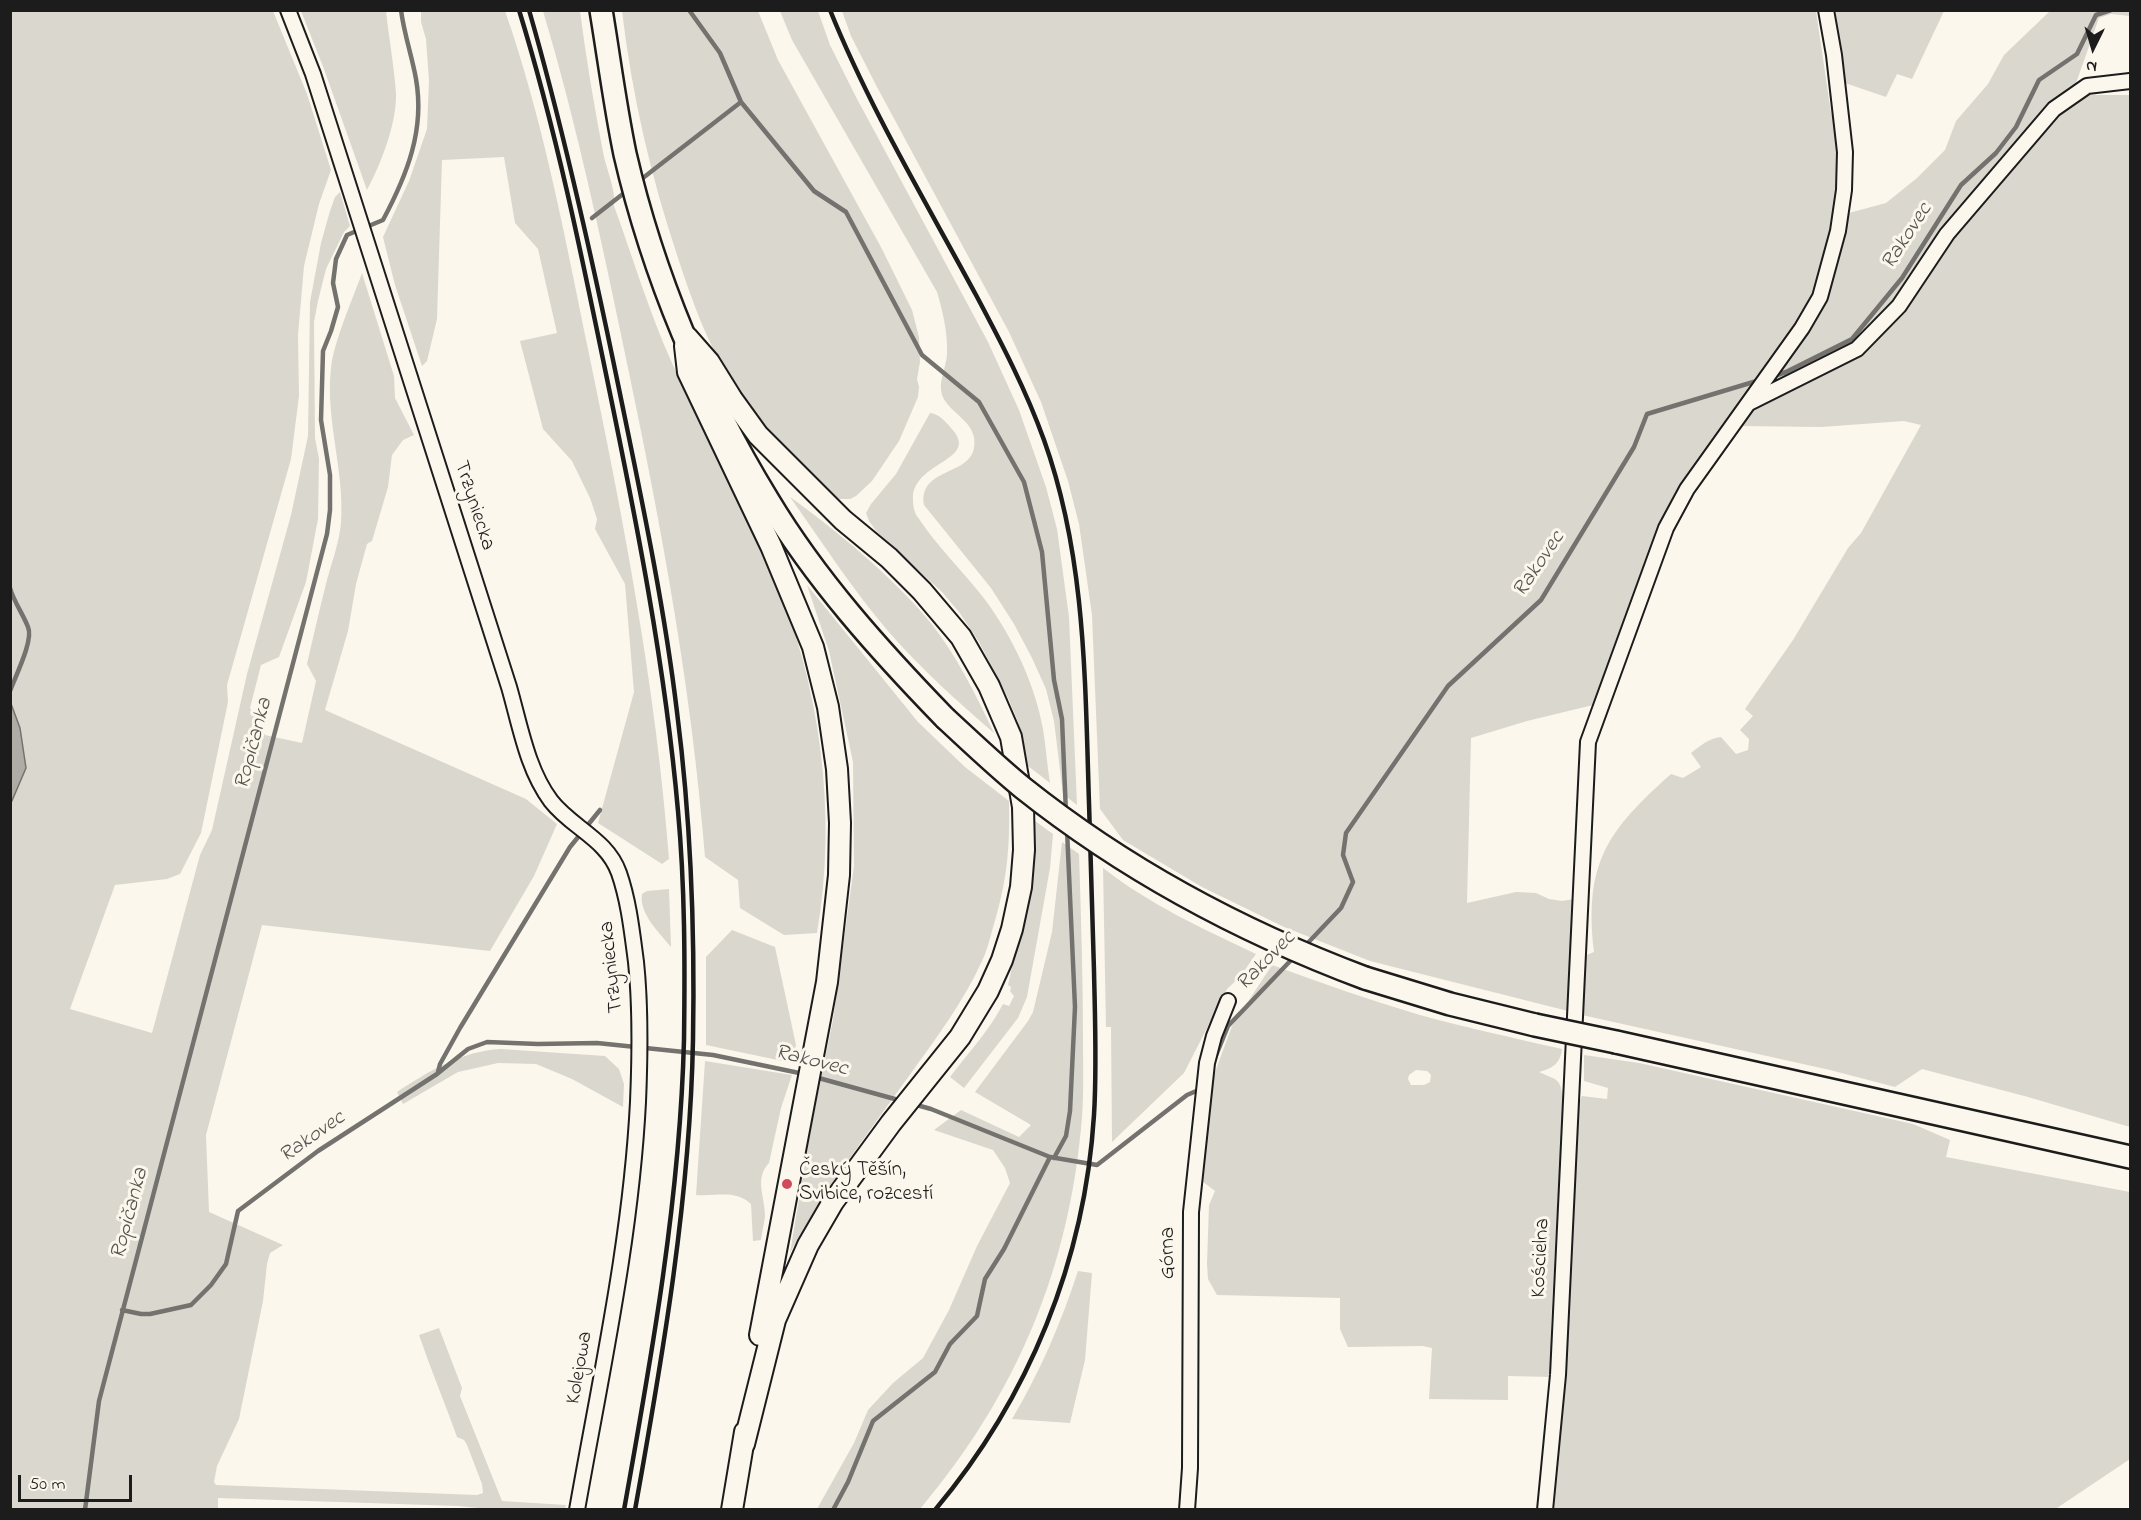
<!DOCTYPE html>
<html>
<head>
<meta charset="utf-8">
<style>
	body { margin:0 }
	#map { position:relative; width:2141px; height:1520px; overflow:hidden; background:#fbf7ec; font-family:"Indie Flower",sans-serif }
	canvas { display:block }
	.frame { position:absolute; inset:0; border:12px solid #1c1c1c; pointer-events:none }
	.north { position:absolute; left:2063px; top:18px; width:60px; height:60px; -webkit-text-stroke:4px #fbf7ec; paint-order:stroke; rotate:185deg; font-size:16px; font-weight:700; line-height:24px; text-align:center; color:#1c1c1c }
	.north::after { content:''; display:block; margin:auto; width:21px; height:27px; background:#1c1c1c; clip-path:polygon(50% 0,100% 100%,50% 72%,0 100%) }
	.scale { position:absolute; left:18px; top:1475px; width:114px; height:27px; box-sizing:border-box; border:3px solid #1c1c1c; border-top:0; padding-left:8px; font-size:18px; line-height:21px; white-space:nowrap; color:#1c1c1c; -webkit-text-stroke:4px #fbf7ec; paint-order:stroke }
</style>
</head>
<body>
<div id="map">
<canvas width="2141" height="1520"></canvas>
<div class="frame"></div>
<div class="north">N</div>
<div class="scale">50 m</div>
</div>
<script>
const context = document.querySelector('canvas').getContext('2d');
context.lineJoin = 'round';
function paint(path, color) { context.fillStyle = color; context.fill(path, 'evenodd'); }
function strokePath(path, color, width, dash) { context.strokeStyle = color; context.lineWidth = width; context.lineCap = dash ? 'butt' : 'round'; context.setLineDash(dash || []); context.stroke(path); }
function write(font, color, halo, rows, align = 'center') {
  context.font = font + ' "Indie Flower",sans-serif'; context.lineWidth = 6; context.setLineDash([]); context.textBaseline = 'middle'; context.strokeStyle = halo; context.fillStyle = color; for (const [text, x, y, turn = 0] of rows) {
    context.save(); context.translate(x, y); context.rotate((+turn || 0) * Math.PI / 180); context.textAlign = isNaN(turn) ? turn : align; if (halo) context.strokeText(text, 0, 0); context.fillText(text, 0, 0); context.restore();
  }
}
paint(new Path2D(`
	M 10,11 L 273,11 L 307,94 L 331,170 L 319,204 L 304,266 L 298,335 L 299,396 L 291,459 L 227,685 L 228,702 L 201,833 L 180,874 L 167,879 L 115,885 L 70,1009 L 152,1033 L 200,855 L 212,830 L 247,674 L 291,515 L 308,436 L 310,302 L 321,243 L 330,211 L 335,197 L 340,192 L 350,226 L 344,232 L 326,269 L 318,301 L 314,322 L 315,438 L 319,459 L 318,519 L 306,582 L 279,657 L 261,665 L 250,708 L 265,735 L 302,743 L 316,681 L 307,664 C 313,638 319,611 326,584 C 331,564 339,544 341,523 C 345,471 325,420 331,368 C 334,341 352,301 362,273 L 394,376 L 395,398 L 414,435 L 403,440 L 392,455 L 388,487 L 372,541 L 367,544 L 356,584 L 348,631 L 325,710 L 526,799 L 557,824 L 534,876 L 490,951 L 262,925 L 206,1135 L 209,1212 L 283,1245 L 270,1253 L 267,1264 L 263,1301 L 239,1419 L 217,1466 L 214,1482 L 216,1485 L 477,1495 L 483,1493 L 482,1484 L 467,1445 L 464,1440 L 457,1437 C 445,1403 431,1370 419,1335 L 439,1328 L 462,1388 L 460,1396 L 502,1501 L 566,1505 L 565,1509 L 499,1510 L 458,1506 L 218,1498 L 218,1509 L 11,1509 L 10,803 L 26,768 L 20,728 L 10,701 Z
	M 301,11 L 386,11 C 389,38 394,66 396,93 C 397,123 381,164 367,190 L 324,69 Z
	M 421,11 L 505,11 C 543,119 565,237 588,349 C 623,518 656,687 669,859 L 662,864 L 598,823 L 634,692 L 625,584 L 595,529 L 597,519 L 590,498 L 572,461 L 543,429 L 520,341 L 557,333 L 538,249 L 515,223 L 504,157 L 442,160 L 437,319 L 427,361 L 422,366 L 395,285 L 383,237 L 409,181 L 427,129 L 429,81 L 426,39 L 421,22 Z
	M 543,11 L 580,11 C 586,58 594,105 603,152 C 606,169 616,189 614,206 C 633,258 649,312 672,363 C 704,433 742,501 772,572 C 820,682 838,814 817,933 L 784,935 L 740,908 L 738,880 L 705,857 C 692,692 662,530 628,368 C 603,248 578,128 543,11 Z
	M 622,11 L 758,11 L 778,60 L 882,249 L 912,310 L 919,337 L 920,362 L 917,379 L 919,387 L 918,397 L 899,441 L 872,481 L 856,496 L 850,499 L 839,499 C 797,466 760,428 732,383 C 708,345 692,301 678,258 C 651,177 632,96 622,11 Z
	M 780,11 L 818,11 L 830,45 L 856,97 L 988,342 L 1019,410 L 1046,487 L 1057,529 L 1069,617 L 1077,805 L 1063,794 L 1054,721 L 1046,689 L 1032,658 L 1014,624 L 991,588 L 924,505 C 918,468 969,476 974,448 C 979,422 949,414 942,395 C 938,381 946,368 947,355 C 948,333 943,313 937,292 L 792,40 Z
	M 842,11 L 1816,11 L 1831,113 L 1838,129 L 1837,178 L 1830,239 L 1843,239 L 1849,213 L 1886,203 L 1917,178 L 1945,150 L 1956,121 L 1988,84 L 2004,55 L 2050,11 L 2130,11 L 2130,16 L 2111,14 L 2099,18 L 2069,103 L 2089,95 L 2130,95 L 2130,1127 L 2028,1097 L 1922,1069 L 1895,1087 L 1830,1070 L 1582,1015 L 1584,956 L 1594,952 C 1584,863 1607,831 1671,774 L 1683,778 L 1701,767 L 1691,753 C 1700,746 1709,738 1721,737 L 1736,754 L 1748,750 L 1749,739 L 1740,730 L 1753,716 L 1745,709 L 1793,640 L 1848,548 L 1861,533 L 1921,425 L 1904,421 L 1821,427 L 1740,426 L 1661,525 L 1593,705 L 1527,721 L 1471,738 L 1467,903 L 1516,892 L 1536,893 L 1549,899 L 1562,901 L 1574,899 L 1573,953 L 1570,958 L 1568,1011 L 1370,961 L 1284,927 L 1202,887 L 1123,840 L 1100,809 L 1092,615 L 1079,524 L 1068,481 L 1041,402 L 1009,332 L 877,87 L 851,36 Z
	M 1831,11 L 1944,11 L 1912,79 L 1897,74 L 1886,97 L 1842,82 Z
	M 930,413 C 939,414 944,420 951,428 C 982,461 912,461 913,499 C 913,505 914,512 917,516 C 937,547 964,572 986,601 C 1013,638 1035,684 1043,729 C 1046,747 1047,765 1050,783 L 1028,766 L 1018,722 L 1009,700 L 979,642 L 959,612 L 942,592 L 877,532 L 869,521 L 866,513 L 871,504 L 896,474 Z
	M 790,497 C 836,530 894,578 930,622 C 957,656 976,695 994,733 C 957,701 920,668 888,631 C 852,589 822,542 790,497 Z
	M 807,585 L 918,722 L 965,767 L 1009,801 C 1010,851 1007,882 992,931 C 989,941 987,951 982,961 C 963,1003 936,1038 909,1076 C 867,1134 824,1191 790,1253 L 811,1127 L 833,1020 L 854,866 L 853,762 L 829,651 Z
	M 1035,821 L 1053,834 L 1050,868 L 1027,997 L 1018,1018 L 964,1088 L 950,1077 C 969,1052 989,1031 1003,1004 L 1009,1006 L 1014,996 L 1010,991 L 1011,987 L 1008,985 C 1020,931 1038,878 1035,821 Z
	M 1062,842 L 1079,854 C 1081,916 1083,978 1083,1040 C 1083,1066 1084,1092 1082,1117 C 1070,1267 1017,1394 920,1509 L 817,1509 L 854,1443 L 868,1410 L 893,1383 L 923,1358 L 949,1310 L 977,1246 L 1010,1183 L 1005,1168 L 993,1150 L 934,1130 L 961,1110 L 1019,1137 L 1031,1125 L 975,1092 L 1028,1021 L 1033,1012 L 1052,932 Z
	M 1103,868 C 1149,904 1203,929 1256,954 L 1240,977 L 1227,989 L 1184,1073 L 1112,1142 L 1111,1027 L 1106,1027 Z
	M 669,889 L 671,947 C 659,932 639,914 642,894 L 647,891 Z
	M 732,930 L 775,947 L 796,1045 L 792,1063 L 706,1045 L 706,957 Z
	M 1272,965 C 1321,983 1370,1000 1420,1015 C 1467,1028 1514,1038 1562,1049 C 1560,1064 1553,1068 1539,1072 C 1558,1081 1560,1077 1563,1099 L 1551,1326 L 1551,1377 L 1508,1376 L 1508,1400 L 1429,1399 L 1432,1348 L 1423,1346 L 1348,1347 L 1340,1329 L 1340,1298 L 1217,1295 L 1208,1279 L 1207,1264 L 1209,1205 L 1215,1191 L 1202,1181 L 1211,1083 L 1232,1026 ZM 1416,1070 L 1427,1071 L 1431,1075 L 1430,1082 L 1424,1085 L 1411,1085 L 1408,1079 L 1409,1075 Z
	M 501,1049 L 605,1056 L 619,1069 L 624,1084 L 623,1107 L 572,1079 L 536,1064 L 498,1063 L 458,1072 L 403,1104 L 397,1092 C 429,1071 462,1051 501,1049 Z
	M 1584,1055 L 1639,1063 L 1913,1124 L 1950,1140 L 1946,1157 L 2130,1192 L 2130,1459 L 2057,1508 L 2058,1509 L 1553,1509 L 1568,1326 L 1578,1105 L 1582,1096 L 1607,1099 L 1608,1088 L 1584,1081 Z
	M 705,1061 L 792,1075 L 781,1108 L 769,1163 C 754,1179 765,1196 765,1216 C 764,1224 762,1232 761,1240 L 753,1241 L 751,1204 C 734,1189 717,1197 696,1195 Z
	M 1078,1271 L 1092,1273 L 1085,1360 L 1070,1423 L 1012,1419 C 1040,1372 1061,1323 1078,1271 Z`), '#dad7ce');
const water = new Path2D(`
	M 10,701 L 20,728 L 26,768 L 11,803 Z`);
paint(water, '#afaca5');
strokePath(water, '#74726e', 1.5);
strokePath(new Path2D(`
	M 689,10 L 720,53 L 741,102 L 814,191 L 846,212 L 922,355 L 979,402 L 1024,482 L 1042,552 L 1054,680 L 1062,719 L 1066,813
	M 639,181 L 741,102
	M 592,218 L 628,190
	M 1771,377 L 1786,372 L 1852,339 L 1902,278 L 1961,185 L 1996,153 L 2016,127 L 2039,80 L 2077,54 L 2096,15 L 2111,10
	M 10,588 C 14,602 23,614 28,627 C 34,640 15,677 10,691
	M 1304,947 L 1341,908 L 1353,882 L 1343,855 L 1346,833 L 1448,686 L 1541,600 L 1634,447 L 1647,414 L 1760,380
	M 1213,1063 L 1228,1026 L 1294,957
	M 438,1072 L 440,1064 L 460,1028 L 570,847 L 600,810
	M 815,1077 L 902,1101
	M 913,1104 L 931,1109 L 1050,1157 L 1097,1165 L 1187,1095 L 1201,1089
	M 1054,1158 L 1066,1136 L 1070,1111 L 1075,1007 L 1067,830
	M 122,1310 L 141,1314 L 150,1314 L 191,1305 L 211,1285 L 226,1264 L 238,1211 L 318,1151 L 437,1074 L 468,1049 L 487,1042 L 538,1044 L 597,1043 L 713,1055 L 804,1074
	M 85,1510 L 99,1401 L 327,534 L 330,510 L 330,475 L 321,420 L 323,351 L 331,331 L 338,307 L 333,283 L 336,259 L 347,235 L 383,220 C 407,175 425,130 416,79 C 412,56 404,34 401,10
	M 833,1510 L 848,1482 L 873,1421 L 935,1372 L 950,1344 L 977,1316 L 985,1279 L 1004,1249 L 1050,1157`), '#74726e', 4.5);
const street = new Path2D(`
	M 288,10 L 313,74 L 509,687 C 520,725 527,769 551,801 C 572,828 607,839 619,873 C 629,902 632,932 636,962 C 641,1009 640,1055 638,1102 C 631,1239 601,1374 577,1510
	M 1749,403 L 1857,349 L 1899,306 L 1947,234 L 2054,109 L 2087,86 L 2130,81
	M 1187,1510 L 1190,1468 L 1191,1212 L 1207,1063 L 1214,1036 L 1228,1001
	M 1545,1510 L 1558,1375 L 1588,742 L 1666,528 L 1687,489 L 1802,328 L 1820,297 L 1838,231 L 1844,190 L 1845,152 L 1834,55 L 1826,10`);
const secondary = new Path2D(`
	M 687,337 L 709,362 L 732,399 L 758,435 L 843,520 L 889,558 L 922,591 L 961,637 L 989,686 L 1011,737 L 1023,807 L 1024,850 L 1021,887 L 1012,929 L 1002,960 L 988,991 L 960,1037 L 891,1123 L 833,1202 L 808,1245 L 775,1320 L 744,1444
	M 685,346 L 688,372 L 771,546 L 813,647 L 828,707 L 837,769 L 840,823 L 839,875 L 827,982 L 760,1335
	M 732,1510 L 745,1432`);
const primary = new Path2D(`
	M 601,10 C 609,58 615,106 625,154 C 653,275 703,394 768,500 C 816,580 880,651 945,718
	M 1365,978 L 1450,1004 L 1535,1025
	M 1616,1042 L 2130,1157`);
strokePath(street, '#1c1c1c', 18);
strokePath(secondary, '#1c1c1c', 24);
strokePath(primary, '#1c1c1c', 26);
strokePath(street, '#fbf7ec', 14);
strokePath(secondary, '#fbf7ec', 20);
strokePath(primary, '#fbf7ec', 21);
strokePath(new Path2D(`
	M 519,10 C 556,130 581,252 606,374 C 636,519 665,664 678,811 C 685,887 685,964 684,1040 C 680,1198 652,1354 624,1510
	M 529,10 C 565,135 593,262 619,389 C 641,496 664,604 677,712 C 691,821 695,930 693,1040 C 690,1198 663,1354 635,1510
	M 830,10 C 870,109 926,202 976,295 C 1001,342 1026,390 1044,440 C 1086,557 1085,681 1089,803 C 1091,859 1092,915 1094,971 C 1095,1019 1097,1067 1094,1115 C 1085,1260 1029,1398 935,1510`), '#1c1c1c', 4.5);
const primaryBridge = new Path2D(`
	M 945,718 C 970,741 996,766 1023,788 C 1126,870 1242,932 1365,978
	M 1535,1025 L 1616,1042`);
strokePath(primaryBridge, '#1c1c1c', 26, []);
strokePath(primaryBridge, '#fbf7ec', 21);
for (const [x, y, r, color] of [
	[787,1184,6,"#d1495b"]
]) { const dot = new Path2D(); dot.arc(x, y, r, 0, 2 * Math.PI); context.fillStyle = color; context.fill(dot); strokePath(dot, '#fbf7ec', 2); }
write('21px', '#1c1c1c', '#fbf7ec', [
	["Trzyniecka",473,506,72],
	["Trzyniecka",613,967,-96],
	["Górna",1170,1253,-90],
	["Kościelna",1542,1258,-87],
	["Kolejowa",581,1368,-80]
]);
write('21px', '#1c1c1c', '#fbf7ec', [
	["Český Těšín,",799,1172],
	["Svibice, rozcestí",799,1196]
], 'left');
write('italic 22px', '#575653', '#fbf7ec', [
	["Rakovec",1908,237,-57],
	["Rakovec",1540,565,-56],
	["Ropičanka",255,744,-75],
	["Rakovec",1267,962,-46],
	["Rakovec",811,1062,14],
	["Rakovec",313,1138,-35],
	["Ropičanka",131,1214,-75]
]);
</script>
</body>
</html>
